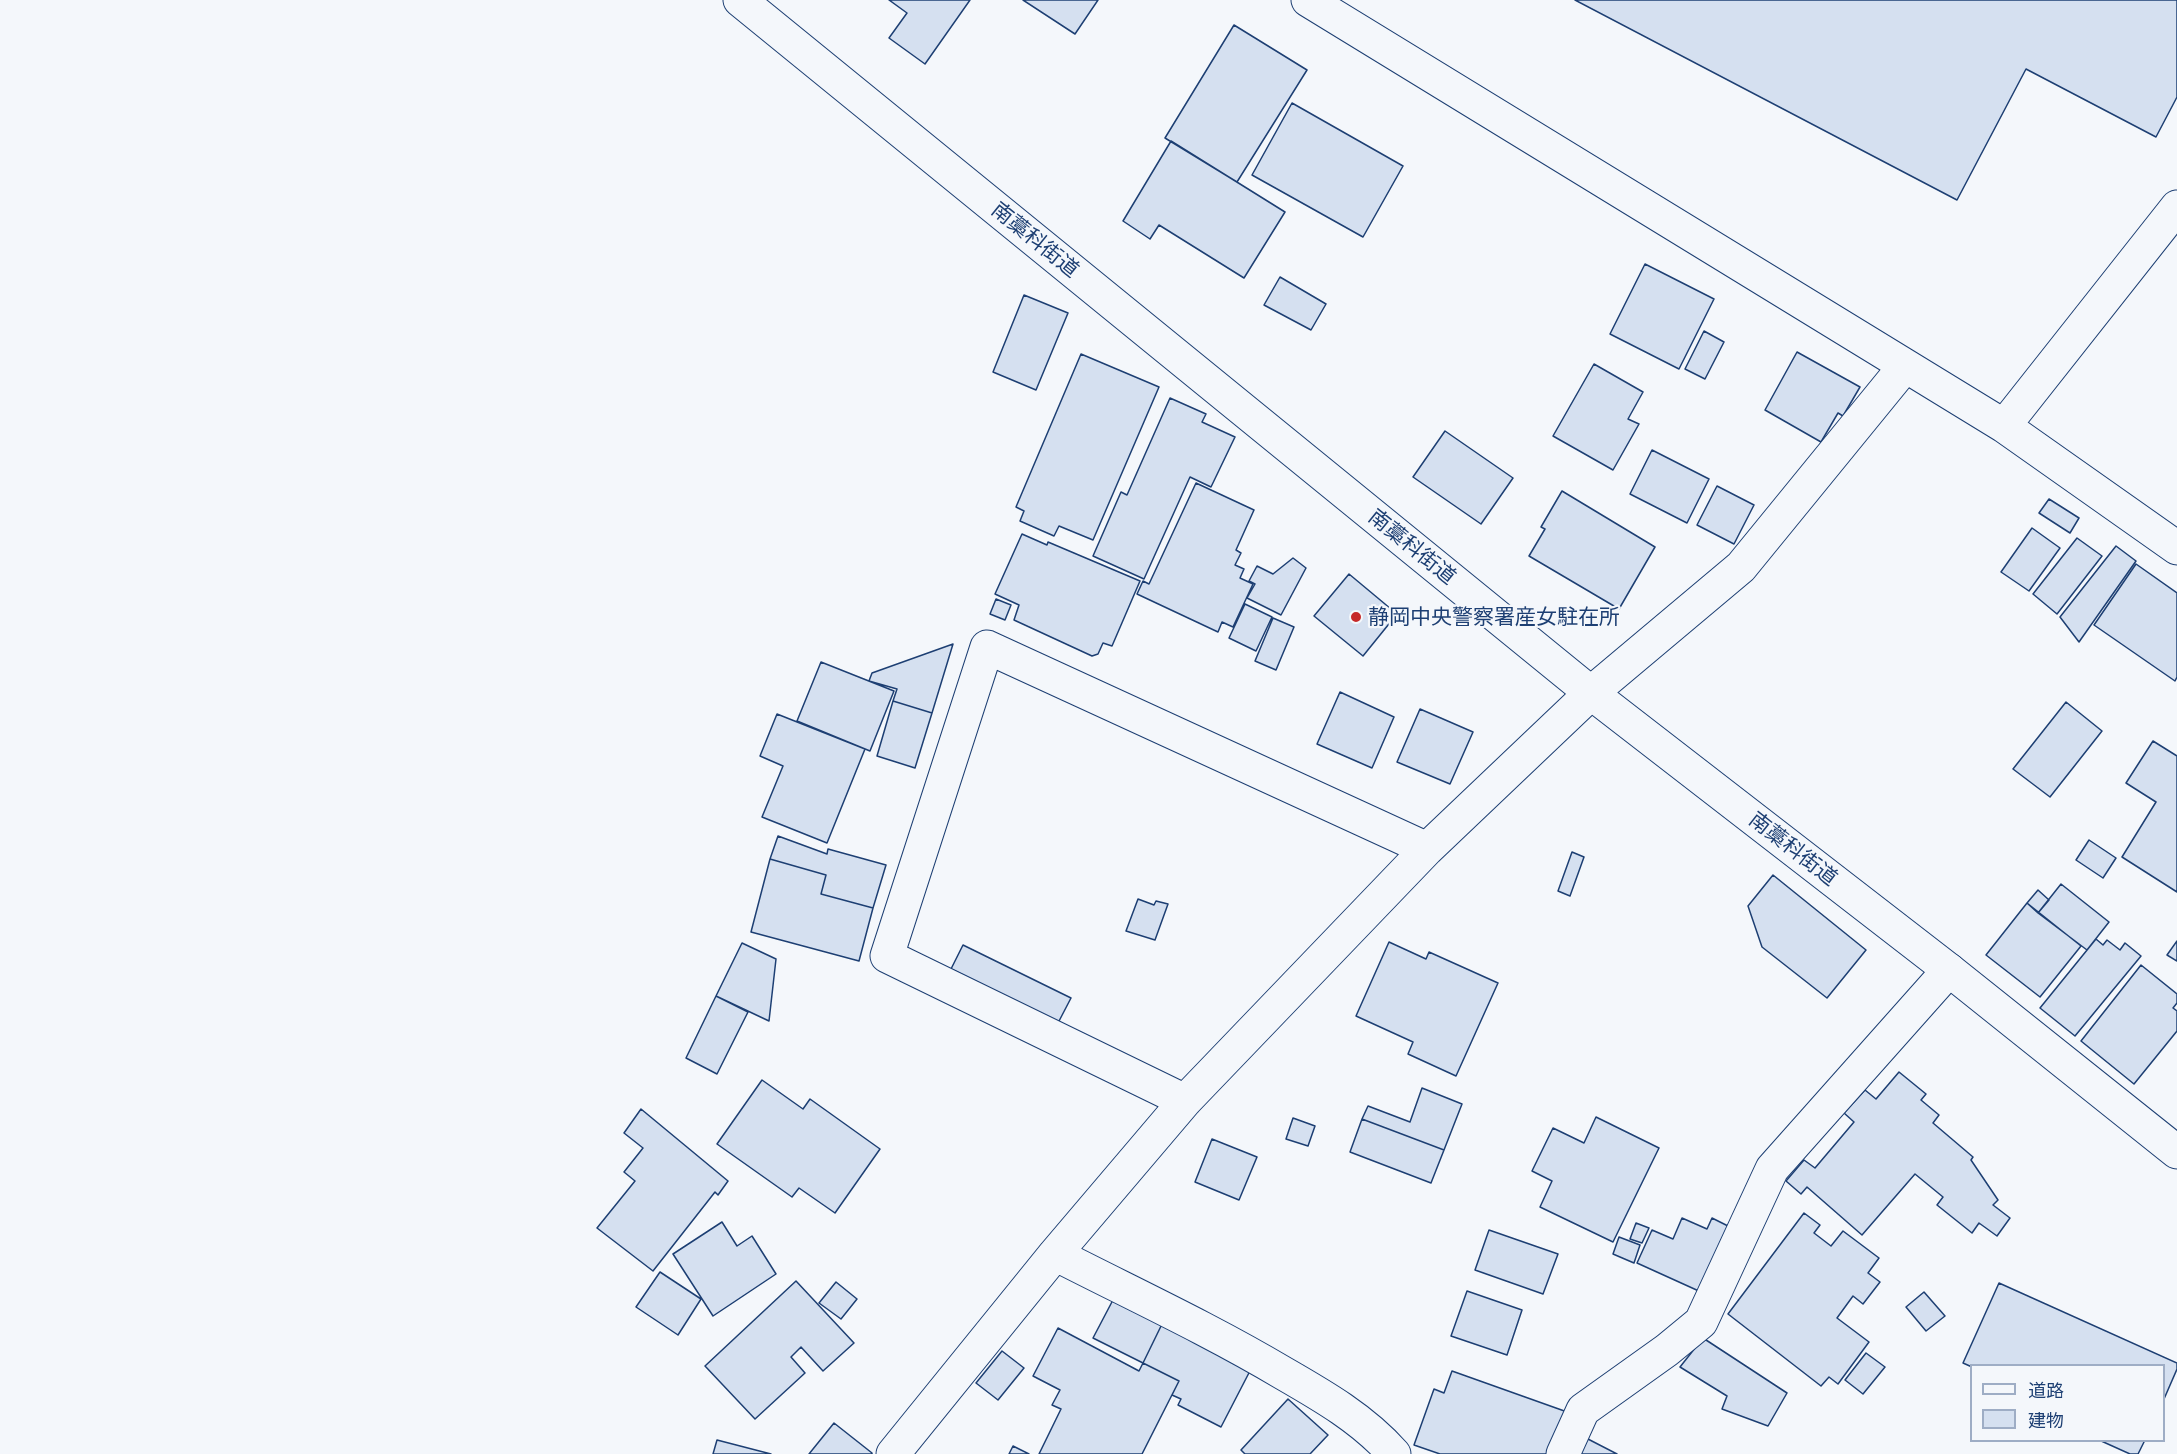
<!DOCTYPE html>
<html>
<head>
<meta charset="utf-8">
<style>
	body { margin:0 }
	#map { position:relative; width:2177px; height:1454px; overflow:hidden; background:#f4f7fb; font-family:"Asap Condensed","Noto Sans JP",sans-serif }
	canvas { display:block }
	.legend { position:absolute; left:1970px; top:1364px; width:195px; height:78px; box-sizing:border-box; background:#f4f7fb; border:2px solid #9eadc5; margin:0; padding:8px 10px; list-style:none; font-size:18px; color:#1d3f73 }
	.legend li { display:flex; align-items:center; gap:12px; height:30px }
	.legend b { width:30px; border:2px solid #9eadc5 }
</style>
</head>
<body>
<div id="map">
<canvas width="2177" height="1454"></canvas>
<ul class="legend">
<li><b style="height:8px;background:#f4f7fb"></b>道路</li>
<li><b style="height:16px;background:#d5e0f0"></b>建物</li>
</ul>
</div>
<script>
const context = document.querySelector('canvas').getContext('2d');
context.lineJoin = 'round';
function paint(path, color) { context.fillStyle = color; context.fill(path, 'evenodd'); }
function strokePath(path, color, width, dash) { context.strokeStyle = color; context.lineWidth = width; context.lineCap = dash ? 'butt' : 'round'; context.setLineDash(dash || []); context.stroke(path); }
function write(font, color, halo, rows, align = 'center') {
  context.font = font + ' "Asap Condensed","Noto Sans JP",sans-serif'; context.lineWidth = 4.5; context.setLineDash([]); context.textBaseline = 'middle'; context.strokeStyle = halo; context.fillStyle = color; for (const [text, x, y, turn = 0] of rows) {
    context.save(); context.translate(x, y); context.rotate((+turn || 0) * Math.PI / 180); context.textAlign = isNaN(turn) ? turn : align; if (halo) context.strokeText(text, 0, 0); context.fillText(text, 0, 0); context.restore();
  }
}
const building = new Path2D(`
	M 889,0 L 970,0 L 925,64 L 889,38 L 907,13 Z
	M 1023,0 L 1098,0 L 1075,34 Z
	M 1575,0 L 2177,0 L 2177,97 L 2156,137 L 2026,69 L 1957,200 Z
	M 1234,25 L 1307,70 L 1237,182 L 1165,138 Z
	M 1292,103 L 1403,166 L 1363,237 L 1252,175 Z
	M 1171,141 L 1285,212 L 1244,278 L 1159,225 L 1150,239 L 1123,221 Z
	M 1645,264 L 1714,299 L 1679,369 L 1610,334 Z
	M 1280,277 L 1326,304 L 1311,330 L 1264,305 Z
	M 1024,295 L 1068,313 L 1036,390 L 993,372 Z
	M 1704,331 L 1724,342 L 1705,379 L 1685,369 Z
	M 1797,352 L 1860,387 L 1843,416 L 1838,413 L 1821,442 L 1765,410 Z
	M 1081,354 L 1159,387 L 1093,540 L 1059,526 L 1054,536 L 1020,521 L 1024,511 L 1016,507 Z
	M 1594,364 L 1643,392 L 1628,419 L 1639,424 L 1613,470 L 1553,436 Z
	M 1170,398 L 1206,414 L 1202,422 L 1235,437 L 1211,487 L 1190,477 L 1144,579 L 1093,556 L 1121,492 L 1127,495 Z
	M 1445,431 L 1513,478 L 1481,524 L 1413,477 Z
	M 1652,450 L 1709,479 L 1687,523 L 1630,494 Z
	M 1196,483 L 1254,510 L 1236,550 L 1241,553 L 1235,565 L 1244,569 L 1240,578 L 1253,584 L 1233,627 L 1222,622 L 1218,632 L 1137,594 L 1143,581 L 1149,584 Z
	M 1717,486 L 1754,505 L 1734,544 L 1697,525 Z
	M 1562,491 L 1655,547 L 1619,609 L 1529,556 L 1545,529 L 1541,527 Z
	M 2049,499 L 2079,518 L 2070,533 L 2039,513 Z
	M 2032,528 L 2060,548 L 2029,591 L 2001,572 Z
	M 1022,534 L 1047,545 L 1048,542 L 1140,581 L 1112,646 L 1103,643 L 1098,654 L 1092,656 L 1014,620 L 1019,605 L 995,594 Z
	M 2077,538 L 2102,556 L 2057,614 L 2033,594 Z
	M 2116,546 L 2136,561 L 2079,642 L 2060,617 Z
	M 1293,558 L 1306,568 L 1281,615 L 1247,598 L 1255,584 L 1249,581 L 1257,566 L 1273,574 Z
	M 2136,564 L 2177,593 L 2177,677 L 2175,681 L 2094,625 Z
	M 1349,574 L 1397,614 L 1363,656 L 1314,616 Z
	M 996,599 L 1011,605 L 1005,620 L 990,614 Z
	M 1245,604 L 1272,617 L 1256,651 L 1229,638 Z
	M 1273,618 L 1294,627 L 1276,670 L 1255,661 Z
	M 953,644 L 932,713 L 893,701 L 897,689 L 869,681 L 872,673 Z
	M 821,662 L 894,691 L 870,751 L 797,721 Z
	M 1340,692 L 1394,717 L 1372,768 L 1317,744 Z
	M 893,701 L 932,713 L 915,768 L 877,756 Z
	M 2066,702 L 2102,731 L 2050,797 L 2013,769 Z
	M 1420,709 L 1473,732 L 1450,784 L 1397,762 Z
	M 777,714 L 865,749 L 827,843 L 762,817 L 783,766 L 760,756 Z
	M 2153,741 L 2177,756 L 2177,892 L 2122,857 L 2156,802 L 2126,783 Z
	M 778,836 L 827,854 L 828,849 L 886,865 L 873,908 L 821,894 L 826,875 L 770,859 Z
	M 2089,840 L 2116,858 L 2103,878 L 2076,860 Z
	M 1572,852 L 1584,857 L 1570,896 L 1558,891 Z
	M 770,859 L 826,875 L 821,894 L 873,908 L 859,961 L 751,932 Z
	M 1773,875 L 1866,950 L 1827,998 L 1762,947 L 1748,906 Z
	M 2061,884 L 2109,922 L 2087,950 L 2038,913 Z
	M 2038,890 L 2049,900 L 2038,913 L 2027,903 Z
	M 1138,899 L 1154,905 L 1156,901 L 1168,904 L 1155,940 L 1126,931 Z
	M 2027,903 L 2081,946 L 2040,997 L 1986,955 Z
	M 2096,939 L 2103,945 L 2107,940 L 2120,950 L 2125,943 L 2141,956 L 2075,1036 L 2040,1008 Z
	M 2177,941 L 2177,961 L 2167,955 Z
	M 1389,942 L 1426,959 L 1429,952 L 1498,983 L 1456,1076 L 1408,1054 L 1413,1042 L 1356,1016 Z
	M 742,943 L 776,959 L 769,1021 L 716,996 Z
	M 963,945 L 1071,998 L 1058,1023 L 951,969 Z
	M 2141,965 L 2177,994 L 2177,1003 L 2173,1008 L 2177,1011 L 2177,1031 L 2134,1084 L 2081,1041 Z
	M 716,996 L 748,1012 L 717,1074 L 686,1058 Z
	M 1899,1072 L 1926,1094 L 1921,1100 L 1939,1115 L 1933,1123 L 1973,1157 L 1971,1160 L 1998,1200 L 1993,1205 L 2010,1218 L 1997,1236 L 1979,1223 L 1972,1233 L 1937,1205 L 1943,1197 L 1915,1174 L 1862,1235 L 1807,1187 L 1801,1194 L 1786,1181 L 1804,1160 L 1815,1168 L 1854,1122 L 1844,1113 L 1865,1090 L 1876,1099 Z
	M 762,1080 L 803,1109 L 810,1099 L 880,1149 L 835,1213 L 799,1188 L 792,1197 L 717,1144 Z
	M 1422,1088 L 1462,1104 L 1444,1150 L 1362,1119 L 1368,1106 L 1410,1122 Z
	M 641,1109 L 728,1181 L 718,1195 L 715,1192 L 653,1271 L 597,1228 L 635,1181 L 624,1172 L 643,1148 L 624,1133 Z
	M 1596,1117 L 1659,1148 L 1613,1242 L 1540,1207 L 1552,1181 L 1532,1171 L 1553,1128 L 1584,1143 Z
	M 1293,1118 L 1315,1126 L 1308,1146 L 1286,1139 Z
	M 1362,1119 L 1444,1150 L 1431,1183 L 1350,1152 Z
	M 1212,1139 L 1257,1157 L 1239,1200 L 1195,1182 Z
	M 1804,1213 L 1820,1225 L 1814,1233 L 1831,1246 L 1843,1231 L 1879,1258 L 1868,1273 L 1880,1282 L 1863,1304 L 1853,1296 L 1837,1318 L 1869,1342 L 1838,1384 L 1829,1377 L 1821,1386 L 1728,1314 Z
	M 1682,1218 L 1707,1229 L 1712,1218 L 1730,1227 L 1701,1292 L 1637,1263 L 1652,1230 L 1673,1239 Z
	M 722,1222 L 737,1246 L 752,1236 L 776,1274 L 713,1316 L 673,1254 Z
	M 1636,1223 L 1649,1228 L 1642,1243 L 1630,1239 Z
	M 1489,1230 L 1558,1254 L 1543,1294 L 1475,1270 Z
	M 1619,1237 L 1640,1245 L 1634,1263 L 1613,1254 Z
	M 660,1272 L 701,1299 L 678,1335 L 636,1307 Z
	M 796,1281 L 854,1343 L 823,1371 L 801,1347 L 791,1357 L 805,1373 L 755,1419 L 705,1366 Z
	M 836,1282 L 857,1299 L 841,1319 L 819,1303 Z
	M 1999,1283 L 2177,1363 L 2177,1369 L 2164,1399 L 2164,1366 L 1972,1367 L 1963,1363 Z
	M 1467,1291 L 1522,1310 L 1507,1355 L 1451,1336 Z
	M 1924,1292 L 1945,1316 L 1926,1331 L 1906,1307 Z
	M 1114,1298 L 1163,1322 L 1143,1363 L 1093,1338 Z
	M 1163,1322 L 1252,1367 L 1221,1427 L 1178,1405 L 1181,1399 L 1172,1395 L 1179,1381 L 1143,1363 Z
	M 1058,1328 L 1139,1371 L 1143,1363 L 1179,1381 L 1142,1454 L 1039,1454 L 1061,1409 L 1052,1405 L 1060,1390 L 1033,1376 Z
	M 1703,1338 L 1787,1393 L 1768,1426 L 1722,1409 L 1727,1396 L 1680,1367 Z
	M 1002,1351 L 1024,1368 L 998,1400 L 976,1383 Z
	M 1866,1353 L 1885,1367 L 1863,1394 L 1845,1380 Z
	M 1452,1371 L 1570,1413 L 1550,1454 L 1440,1454 L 1414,1445 L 1434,1389 L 1444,1393 Z
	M 1288,1399 L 1328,1435 L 1310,1454 L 1245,1454 L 1241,1450 Z
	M 834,1423 L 872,1453 L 872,1454 L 809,1454 Z
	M 1586,1438 L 1617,1454 L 1578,1454 Z
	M 717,1440 L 771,1454 L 713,1454 Z
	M 2099,1440 L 2145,1440 L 2138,1454 L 2130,1454 Z
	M 1013,1446 L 1029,1454 L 1009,1454 Z`);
paint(building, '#d5e0f0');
strokePath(building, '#1d3f73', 1.5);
const minor = new Path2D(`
	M 1308,0 L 2004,426 L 2177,548
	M 2004,426 L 2177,207
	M 1185,1101 L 887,956 L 987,647 L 1427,849
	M 1055,1254 C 1131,1293 1209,1329 1283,1373 C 1323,1396 1363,1419 1394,1454
	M 893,1454 L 1055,1254 L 1185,1101 L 1427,849 L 1591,693 L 1741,567 L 1905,366
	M 1563,1454 L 1583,1410 L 1667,1350 L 1701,1322 L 1772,1169 L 1949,970`);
const major = new Path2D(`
	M 740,0 L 1591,693 L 1949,970 L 2177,1152`);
strokePath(minor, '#1d3f73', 35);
strokePath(major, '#1d3f73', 35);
strokePath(minor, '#f4f7fb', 33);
strokePath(major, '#f4f7fb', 33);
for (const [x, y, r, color] of [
	[1356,617,6,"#c62828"]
]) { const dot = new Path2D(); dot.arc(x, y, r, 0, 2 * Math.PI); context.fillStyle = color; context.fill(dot); strokePath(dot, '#f4f7fb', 2); }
write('21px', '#1d3f73', '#f4f7fb', [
	["南藁科街道",1035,240,39],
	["南藁科街道",1412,547,39],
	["南藁科街道",1793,849,38]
]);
write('21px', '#1d3f73', '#f4f7fb', [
	["静岡中央警察署産女駐在所",1368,617]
], 'left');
</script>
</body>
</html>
